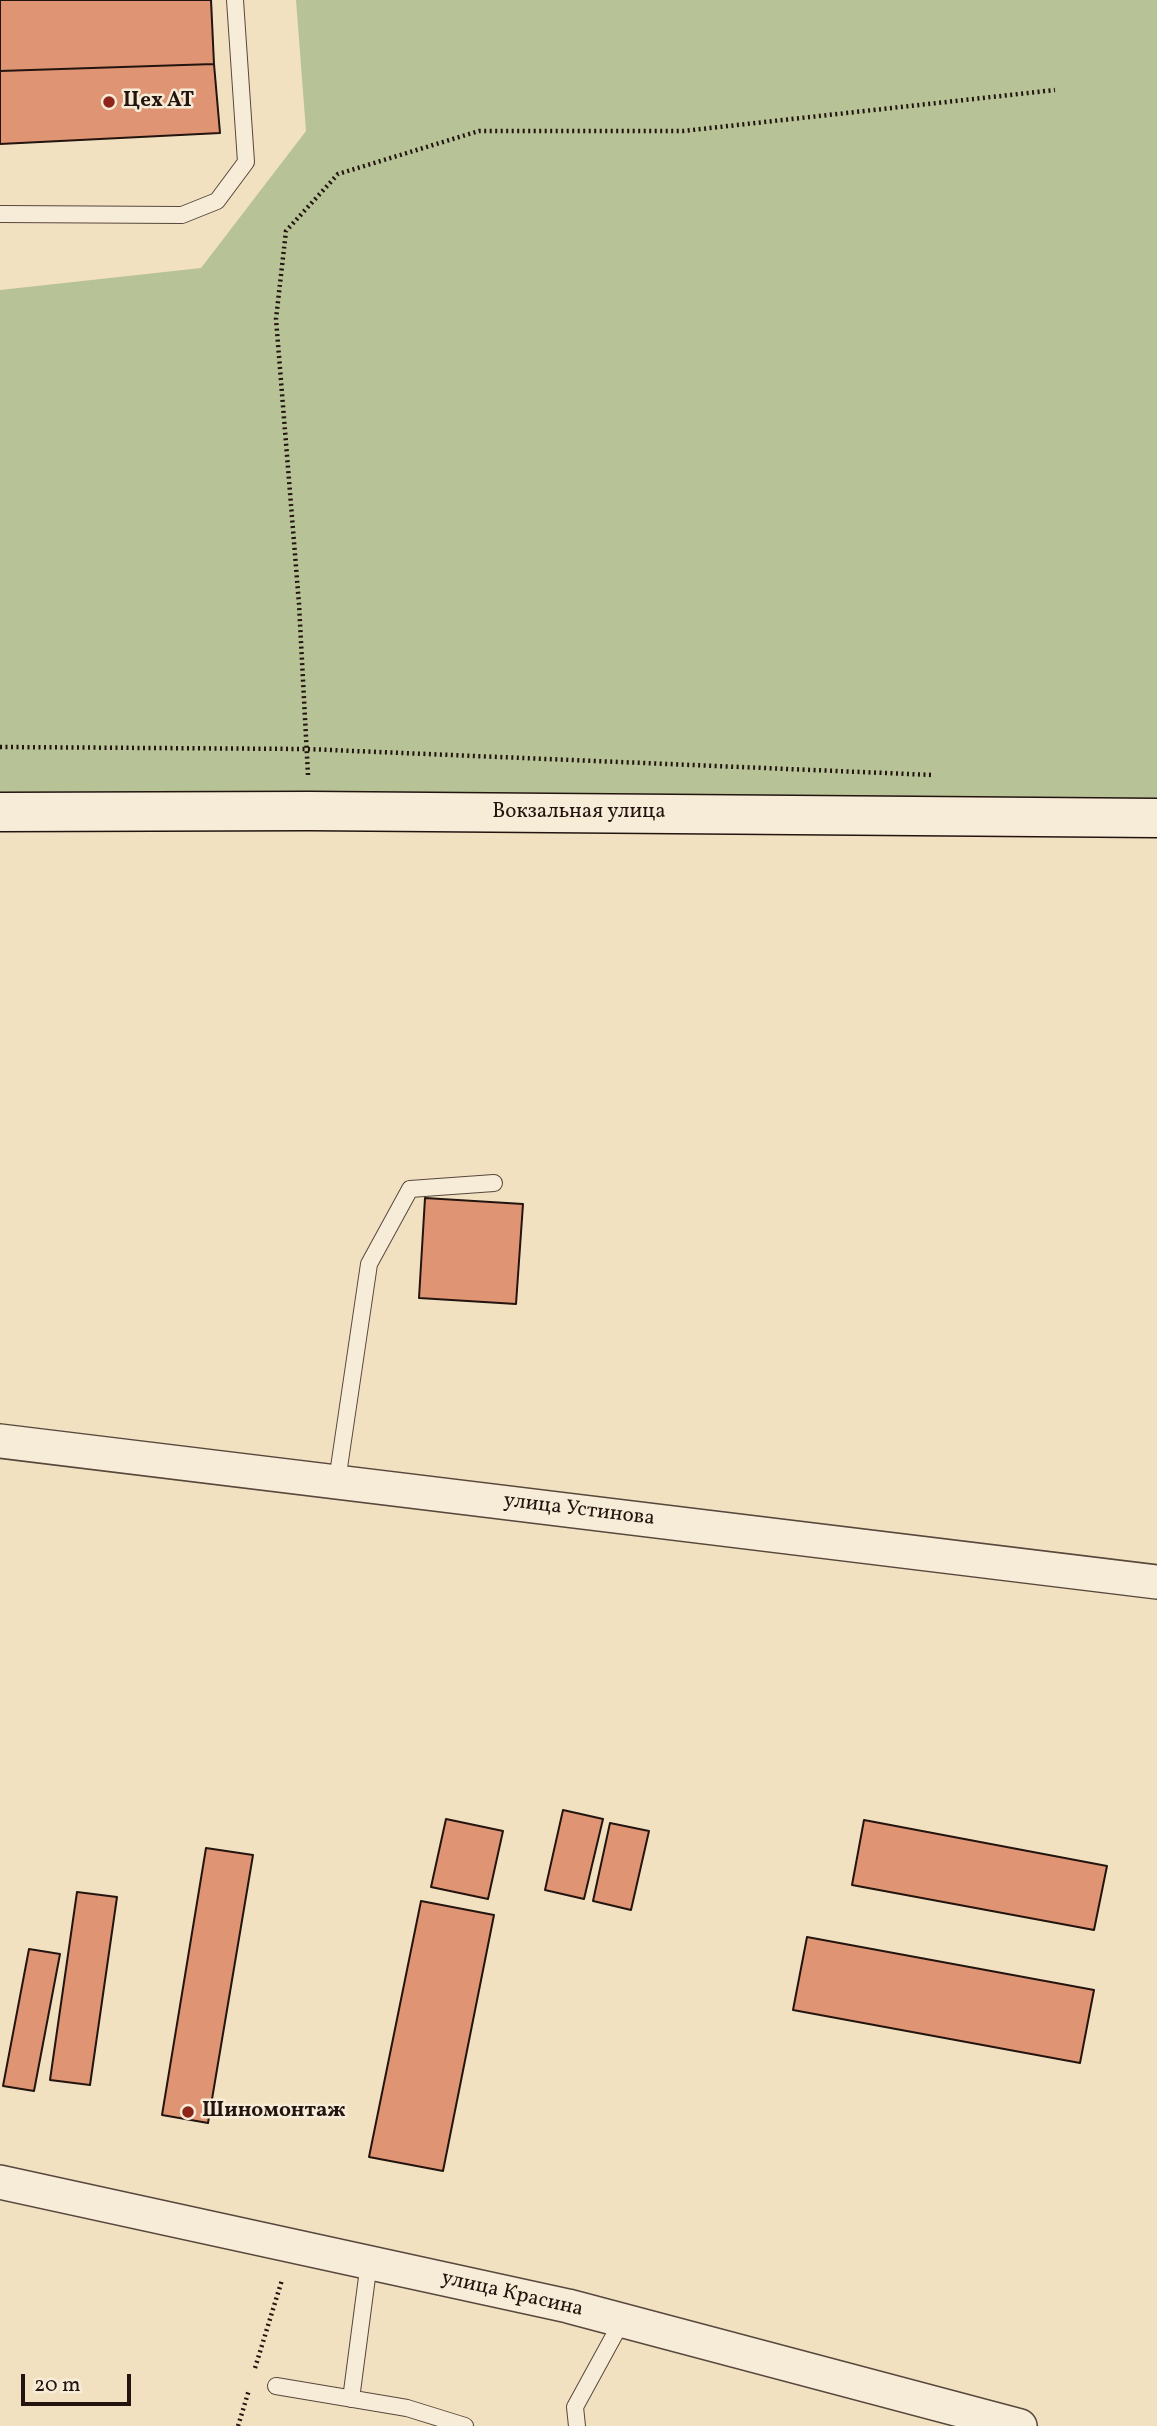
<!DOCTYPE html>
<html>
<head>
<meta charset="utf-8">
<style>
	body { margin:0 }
	#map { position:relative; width:1157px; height:2426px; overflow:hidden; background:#f2e1c1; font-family:Vollkorn,serif }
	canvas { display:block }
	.scale { position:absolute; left:21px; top:2374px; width:110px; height:32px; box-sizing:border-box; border:4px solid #23140f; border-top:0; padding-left:9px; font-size:21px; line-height:24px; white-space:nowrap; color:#23140f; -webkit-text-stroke:5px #f7ecd7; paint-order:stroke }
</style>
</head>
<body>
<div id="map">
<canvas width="1157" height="2426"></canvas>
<div class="scale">20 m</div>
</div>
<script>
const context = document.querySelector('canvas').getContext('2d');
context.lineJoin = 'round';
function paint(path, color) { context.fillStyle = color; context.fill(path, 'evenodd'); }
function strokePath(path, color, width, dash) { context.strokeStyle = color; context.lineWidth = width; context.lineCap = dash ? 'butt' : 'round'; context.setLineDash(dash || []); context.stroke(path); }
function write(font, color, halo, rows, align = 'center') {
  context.font = font + ' Vollkorn,serif'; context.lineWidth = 5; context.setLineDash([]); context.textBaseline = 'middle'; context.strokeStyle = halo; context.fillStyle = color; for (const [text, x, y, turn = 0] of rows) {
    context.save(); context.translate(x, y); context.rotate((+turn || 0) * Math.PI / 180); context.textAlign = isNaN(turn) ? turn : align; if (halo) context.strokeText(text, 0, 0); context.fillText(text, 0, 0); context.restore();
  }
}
paint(new Path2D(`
	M 296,0 L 1157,0 L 1157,818 L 0,812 L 0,290 L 201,268 L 306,131 Z`), '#b7c396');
const building = new Path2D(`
	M 0,0 L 211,0 L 214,64 L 0,71 Z
	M 214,64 L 220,133 L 0,144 L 0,71 Z
	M 425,1198 L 523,1204 L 516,1304 L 419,1298 Z
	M 563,1810 L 603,1819 L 584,1899 L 545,1890 Z
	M 446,1819 L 503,1831 L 488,1899 L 431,1887 Z
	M 864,1820 L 1107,1866 L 1094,1930 L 852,1885 Z
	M 610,1823 L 649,1831 L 631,1910 L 593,1901 Z
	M 206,1848 L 253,1855 L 208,2123 L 162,2115 Z
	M 77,1892 L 117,1897 L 90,2085 L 50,2080 Z
	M 421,1901 L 494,1915 L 443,2171 L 369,2157 Z
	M 807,1937 L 1094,1990 L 1080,2063 L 793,2010 Z
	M 29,1949 L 60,1954 L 34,2091 L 3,2086 Z`);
paint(building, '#df9573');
strokePath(building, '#23140f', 2);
const lane = new Path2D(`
	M 0,214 L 182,215 L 217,201 L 246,162 L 235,0
	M 337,1481 L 369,1264 L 410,1189 L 494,1183
	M 276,2386 L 407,2408 L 465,2426
	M 351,2399 L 369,2262
	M 577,2426 L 575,2407 L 622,2321`);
const street = new Path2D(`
	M 0,1441 L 1157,1582
	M 0,2182 L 568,2306 L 1020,2426`);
const secondary = new Path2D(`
	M 0,812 L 309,811 L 1157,818`);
strokePath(lane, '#57473c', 18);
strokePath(street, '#57473c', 36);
strokePath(secondary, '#23140f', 41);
strokePath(new Path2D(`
	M 0,747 L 306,749 L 933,775
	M 308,775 L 299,604 L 276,319 L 286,231 L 338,174 L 479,131 L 683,131 L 1055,90
	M 255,2368 L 282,2280
	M 238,2426 L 249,2390`), '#23140f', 4.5, [2, 3.5]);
strokePath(lane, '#f7ecd7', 16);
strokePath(street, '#f7ecd7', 33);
strokePath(secondary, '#f7ecd7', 38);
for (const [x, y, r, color] of [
	[109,102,7,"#8f2418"],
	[188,2112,7,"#8f2418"]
]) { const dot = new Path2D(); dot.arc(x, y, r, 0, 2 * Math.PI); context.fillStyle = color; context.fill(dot); strokePath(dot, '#f7ecd7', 2.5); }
write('bold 21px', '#23140f', '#f7ecd7', [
	["Цех АТ",123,102],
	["Шиномонтаж",202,2112]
], 'left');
write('21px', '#23140f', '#f7ecd7', [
	["Вокзальная улица",579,813],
	["улица Устинова",579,1511,7],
	["улица Красина",512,2295,13]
]);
</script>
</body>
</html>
